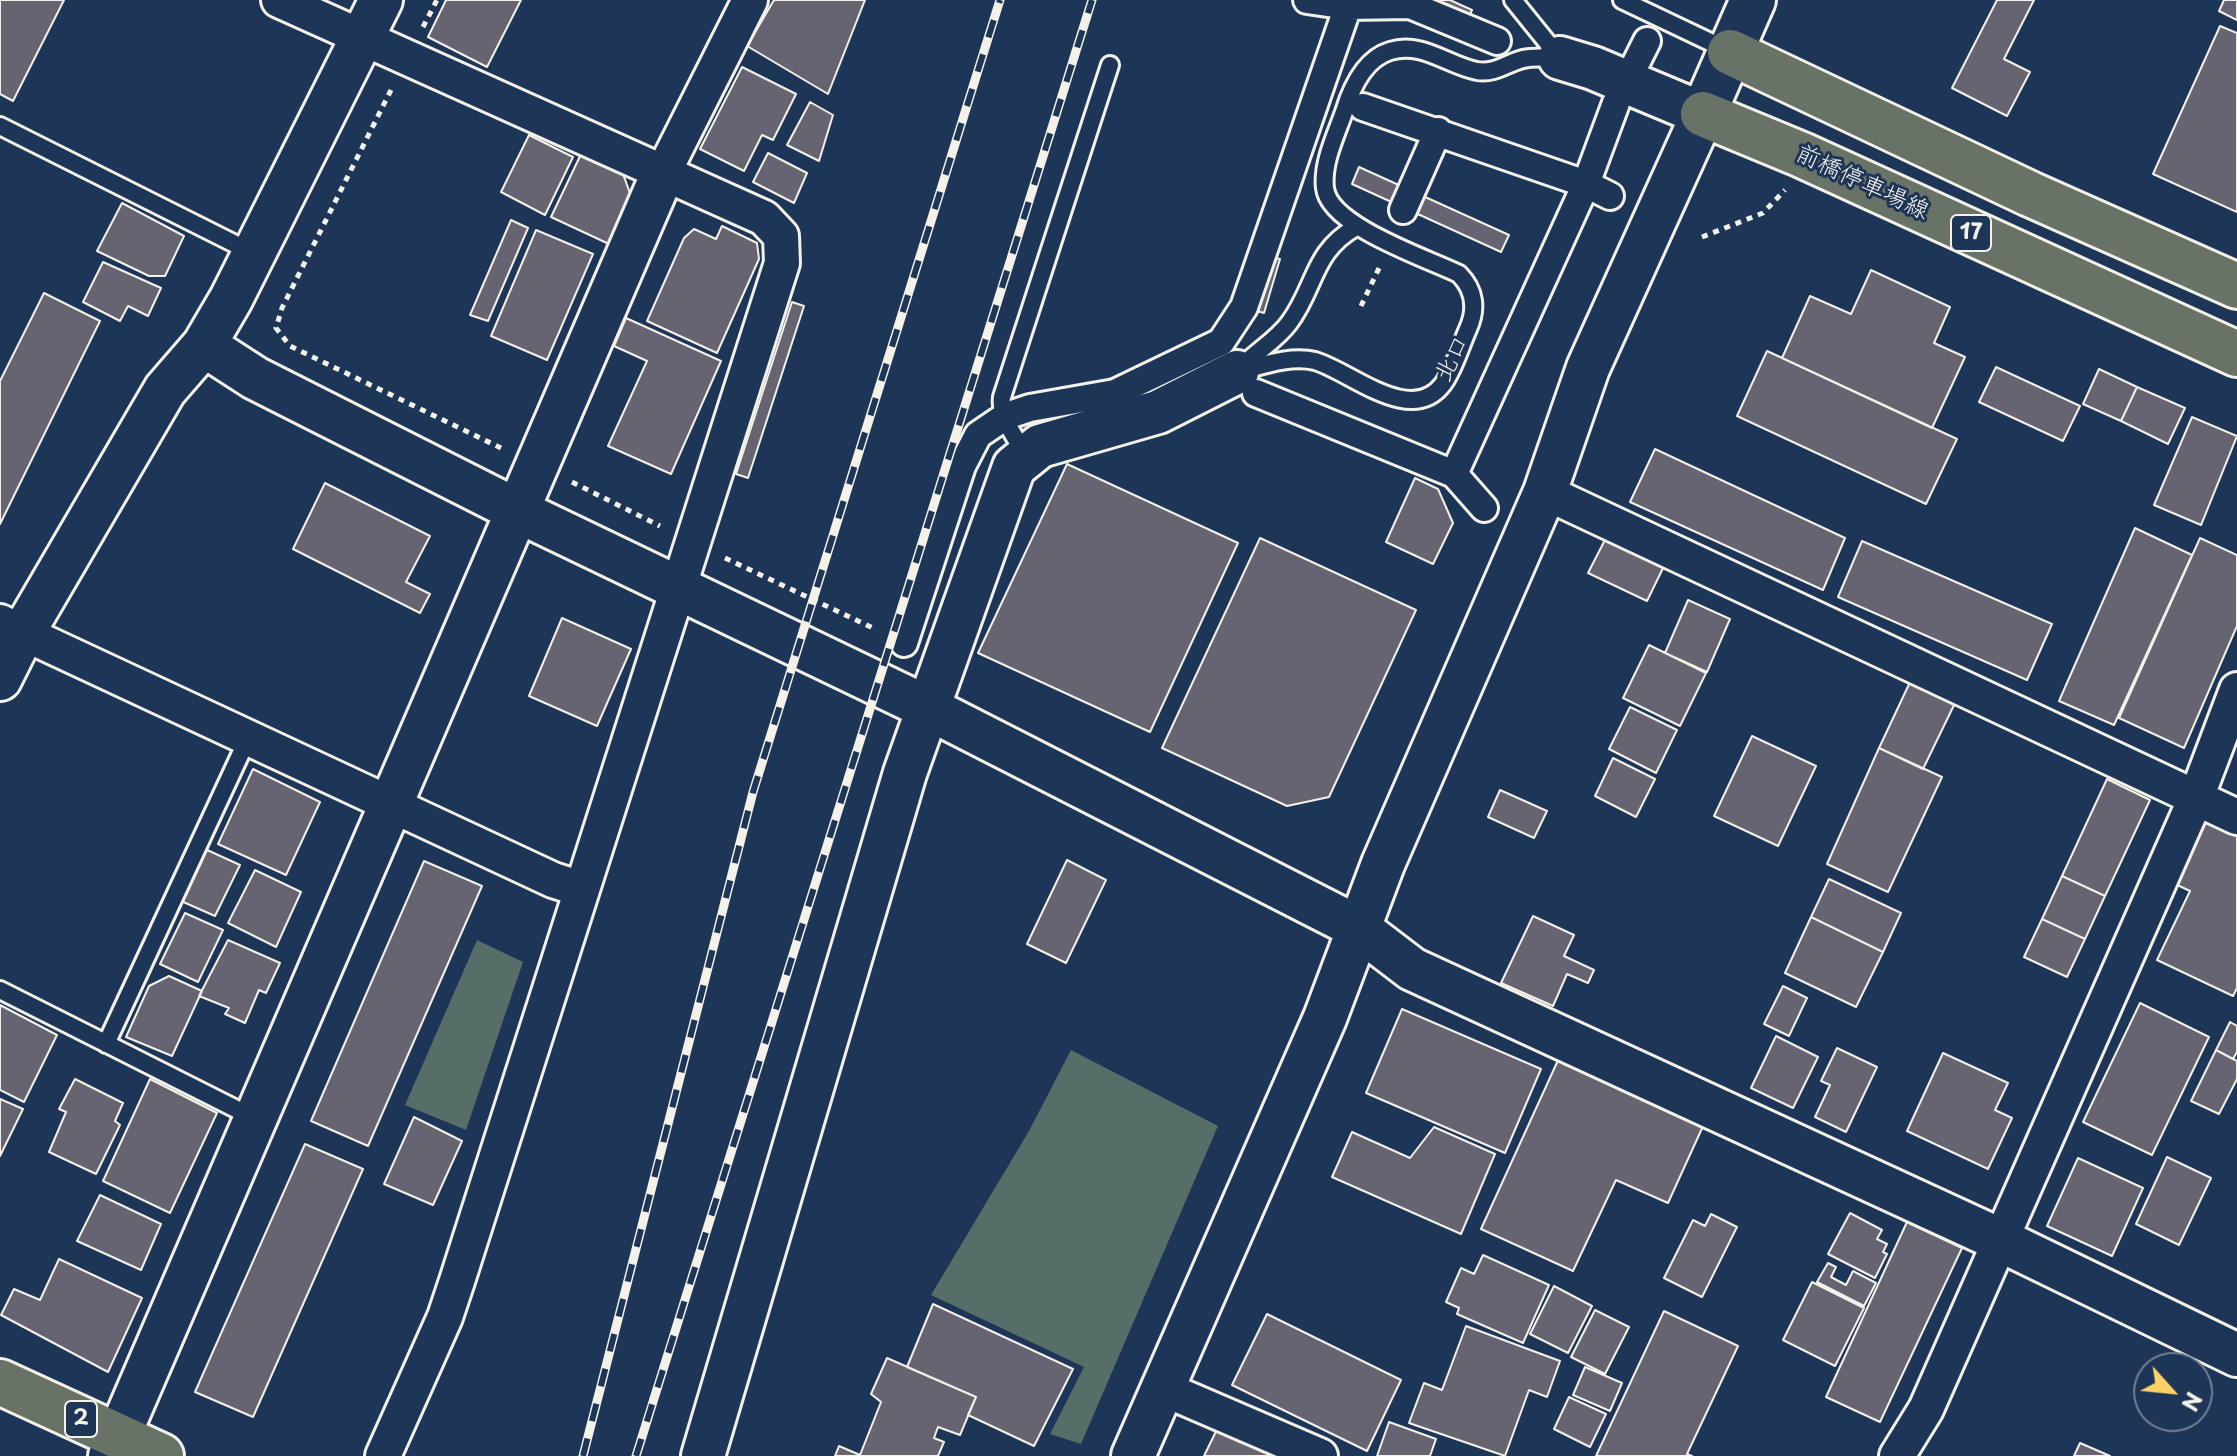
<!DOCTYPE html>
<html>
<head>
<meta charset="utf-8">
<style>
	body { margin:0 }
	#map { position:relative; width:2237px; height:1456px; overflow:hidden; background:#1d3557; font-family:"Playpen Sans",sans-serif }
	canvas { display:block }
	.north { position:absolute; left:2133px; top:1352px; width:80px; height:80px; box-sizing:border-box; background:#1d3557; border:2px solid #738091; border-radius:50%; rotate:117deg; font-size:22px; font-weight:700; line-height:32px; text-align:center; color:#f4f1e8 }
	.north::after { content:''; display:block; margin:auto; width:28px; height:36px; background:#ffd166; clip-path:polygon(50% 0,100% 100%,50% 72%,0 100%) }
</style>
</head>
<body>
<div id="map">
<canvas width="2237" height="1456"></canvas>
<div class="north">N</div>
</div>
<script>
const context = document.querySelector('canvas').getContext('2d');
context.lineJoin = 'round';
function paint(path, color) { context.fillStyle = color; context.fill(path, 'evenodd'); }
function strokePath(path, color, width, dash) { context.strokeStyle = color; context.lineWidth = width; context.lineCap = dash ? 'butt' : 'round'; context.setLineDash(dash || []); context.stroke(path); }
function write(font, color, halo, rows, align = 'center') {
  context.font = font + ' "Playpen Sans","Klee One",sans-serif'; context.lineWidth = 6; context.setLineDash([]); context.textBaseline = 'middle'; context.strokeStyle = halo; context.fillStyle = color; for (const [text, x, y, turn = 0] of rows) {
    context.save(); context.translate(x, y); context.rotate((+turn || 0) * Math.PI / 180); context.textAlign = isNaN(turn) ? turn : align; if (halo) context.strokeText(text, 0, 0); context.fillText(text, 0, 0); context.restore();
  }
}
paint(new Path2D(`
	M 477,940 L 523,962 L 466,1130 L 405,1105 Z
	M 1071,1050 L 1218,1126 L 1081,1444 L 1050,1434 L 1084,1367 L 931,1295 L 1029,1131 Z`), '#566d68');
const building = new Path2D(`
	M 0,0 L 64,0 L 13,101 L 0,94 Z
	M 446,0 L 521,0 L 487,67 L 428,37 Z
	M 774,0 L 865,0 L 828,94 L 747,46 Z
	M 1415,0 L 1450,0 L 1472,10 L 1466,24 Z
	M 1997,0 L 2034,0 L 2004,59 L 2030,72 L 2007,116 L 1952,88 Z
	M 2224,0 L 2237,0 L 2237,20 L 2219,11 Z
	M 2220,26 L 2237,33 L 2237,212 L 2153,174 Z
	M 742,67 L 796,94 L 773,140 L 762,135 L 744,171 L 700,149 Z
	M 810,102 L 833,115 L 819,161 L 787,145 Z
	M 529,135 L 573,157 L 545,215 L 501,192 Z
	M 582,152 L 622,171 L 631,196 L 609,244 L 551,217 Z
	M 768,153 L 807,173 L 794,203 L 753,182 Z
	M 1359,167 L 1509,235 L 1501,252 L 1352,184 Z
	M 122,203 L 184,236 L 165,276 L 149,276 L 97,251 Z
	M 511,220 L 528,228 L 488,321 L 470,315 Z
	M 722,226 L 757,243 L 759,259 L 717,353 L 647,321 L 684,238 L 694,229 L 716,239 Z
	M 536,230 L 593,254 L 547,360 L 491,336 Z
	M 1267,257 L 1280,259 L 1264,313 L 1250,309 Z
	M 103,262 L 161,288 L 148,316 L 128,306 L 120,321 L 83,302 Z
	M 1871,270 L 1950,307 L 1934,343 L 1965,357 L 1932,428 L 1782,358 L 1810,296 L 1851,314 Z
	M 44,293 L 100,321 L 0,524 L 0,381 Z
	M 792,302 L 804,306 L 748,478 L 736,474 Z
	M 626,318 L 721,361 L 671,474 L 608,446 L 647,361 L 614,346 Z
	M 1767,351 L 1957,439 L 1926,504 L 1737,416 Z
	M 1996,367 L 2080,406 L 2063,441 L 1979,402 Z
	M 2099,369 L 2137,387 L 2121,421 L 2083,404 Z
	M 2137,387 L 2185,408 L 2168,444 L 2121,421 Z
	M 2192,417 L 2237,436 L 2201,525 L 2154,505 Z
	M 1655,449 L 1845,538 L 1823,590 L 1630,502 Z
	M 1067,464 L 1238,543 L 1150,732 L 978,653 Z
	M 1415,478 L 1438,489 L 1453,523 L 1433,564 L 1386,542 Z
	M 325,483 L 430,536 L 406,582 L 430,594 L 420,613 L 293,549 Z
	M 2135,528 L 2192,555 L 2114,725 L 2059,701 Z
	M 1608,534 L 1666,562 L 1647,601 L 1588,573 Z
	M 1260,538 L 1416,610 L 1329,797 L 1287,806 L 1162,748 Z
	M 2200,538 L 2237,555 L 2237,626 L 2184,748 L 2119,718 Z
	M 1862,541 L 2052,624 L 2027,680 L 1838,597 Z
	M 1688,600 L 1730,619 L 1707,672 L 1665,653 Z
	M 562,618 L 631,649 L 597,726 L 529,696 Z
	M 1649,645 L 1706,673 L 1680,726 L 1623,698 Z
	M 1911,680 L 1956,701 L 1923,769 L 1879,748 Z
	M 1630,707 L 1677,730 L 1656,773 L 1609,749 Z
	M 1752,736 L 1816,766 L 1778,846 L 1714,816 Z
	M 1879,748 L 1942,777 L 1888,892 L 1827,864 Z
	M 1613,758 L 1655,779 L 1636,817 L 1595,796 Z
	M 253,769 L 320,802 L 286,875 L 218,844 Z
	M 2107,779 L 2150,800 L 2105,896 L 2062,876 Z
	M 1500,790 L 1547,811 L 1534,838 L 1488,817 Z
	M 2204,819 L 2237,835 L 2237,988 L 2233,996 L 2157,960 L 2190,891 L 2173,883 Z
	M 205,849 L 240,865 L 215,916 L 181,901 Z
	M 1067,860 L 1106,880 L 1066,963 L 1027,944 Z
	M 424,861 L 482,886 L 368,1146 L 311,1121 Z
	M 255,870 L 301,892 L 276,947 L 228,923 Z
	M 2062,876 L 2105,896 L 2085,939 L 2042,919 Z
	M 1829,879 L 1901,913 L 1883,952 L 1811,917 Z
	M 185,913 L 223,930 L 198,982 L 160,964 Z
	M 1533,916 L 1574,935 L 1564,956 L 1594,970 L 1588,983 L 1567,974 L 1553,1006 L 1501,983 Z
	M 1811,917 L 1883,952 L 1856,1007 L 1785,973 Z
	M 2042,919 L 2085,939 L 2067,977 L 2024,957 Z
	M 228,940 L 280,963 L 266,993 L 259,990 L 245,1023 L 225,1014 L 229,1008 L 199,996 Z
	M 169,976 L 202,991 L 172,1056 L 126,1037 L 149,986 Z
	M 1783,986 L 1807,998 L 1789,1036 L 1764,1024 Z
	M 2140,1003 L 2209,1037 L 2152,1155 L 2083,1122 Z
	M 0,1005 L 57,1035 L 24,1102 L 0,1090 Z
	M 1402,1009 L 1541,1069 L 1505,1153 L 1366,1093 Z
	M 2230,1022 L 2237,1026 L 2237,1052 L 2233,1059 L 2216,1050 Z
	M 1776,1036 L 1818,1057 L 1793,1108 L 1751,1088 Z
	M 1837,1048 L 1877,1067 L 1846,1132 L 1815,1117 L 1830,1085 L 1821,1081 Z
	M 2216,1050 L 2237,1061 L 2237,1079 L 2219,1114 L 2191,1101 Z
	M 1943,1053 L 2008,1083 L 1995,1110 L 2012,1118 L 1988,1169 L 1907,1131 Z
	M 1559,1058 L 1704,1124 L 1668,1203 L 1616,1180 L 1573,1271 L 1481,1229 Z
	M 75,1079 L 123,1103 L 115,1121 L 120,1125 L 96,1174 L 49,1152 L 66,1112 L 59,1109 Z
	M 150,1079 L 217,1113 L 170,1213 L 103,1181 Z
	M 0,1099 L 23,1109 L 0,1156 Z
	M 414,1117 L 462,1141 L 433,1205 L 384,1184 Z
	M 1434,1127 L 1495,1154 L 1461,1234 L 1332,1177 L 1352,1132 L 1410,1158 Z
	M 305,1144 L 363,1169 L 253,1417 L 195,1392 Z
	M 2167,1157 L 2211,1178 L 2179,1245 L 2136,1224 Z
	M 2078,1158 L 2143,1188 L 2112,1256 L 2047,1226 Z
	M 100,1195 L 161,1224 L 141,1270 L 77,1241 Z
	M 1850,1213 L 1882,1230 L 1877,1239 L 1887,1244 L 1883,1252 L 1887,1254 L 1875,1278 L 1828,1254 Z
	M 1711,1214 L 1737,1227 L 1702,1297 L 1664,1278 L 1693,1220 L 1705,1226 Z
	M 1907,1222 L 1962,1248 L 1880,1422 L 1826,1397 Z
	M 1483,1255 L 1549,1285 L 1523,1343 L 1457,1314 L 1459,1308 L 1446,1302 L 1461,1268 L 1474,1274 Z
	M 59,1259 L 142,1298 L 108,1372 L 1,1315 L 14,1289 L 40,1300 Z
	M 1828,1263 L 1836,1267 L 1831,1277 L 1846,1285 L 1853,1271 L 1876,1283 L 1864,1306 L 1817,1282 Z
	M 1812,1282 L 1864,1308 L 1835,1366 L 1783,1340 Z
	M 1554,1286 L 1592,1306 L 1568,1353 L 1530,1334 Z
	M 933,1304 L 1073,1369 L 1034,1446 L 968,1415 L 976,1397 L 907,1367 Z
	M 1595,1310 L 1629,1327 L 1605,1374 L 1571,1357 Z
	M 1664,1311 L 1738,1346 L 1687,1454 L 1692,1456 L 1596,1456 Z
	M 1267,1314 L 1401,1380 L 1367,1451 L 1232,1385 Z
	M 1466,1326 L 1560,1361 L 1547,1397 L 1529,1390 L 1505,1456 L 1409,1423 L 1424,1383 L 1442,1390 Z
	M 887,1358 L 976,1397 L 960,1435 L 938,1427 L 934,1438 L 944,1442 L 938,1456 L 835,1456 L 839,1446 L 860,1455 L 881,1402 L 871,1394 Z
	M 1585,1367 L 1622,1383 L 1610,1411 L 1573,1395 Z
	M 1569,1397 L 1606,1414 L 1590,1447 L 1554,1429 Z
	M 1222,1419 L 1290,1456 L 1204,1456 Z
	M 1389,1422 L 1436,1439 L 1430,1456 L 1377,1456 Z
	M 2080,1443 L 2110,1456 L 2074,1456 Z`);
paint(building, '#666470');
strokePath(building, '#f4f1e8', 2);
const service = new Path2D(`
	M 1513,0 L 1559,57
	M 1622,0 L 1729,51
	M 0,126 L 253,253
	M 1238,371 C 1253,353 1275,342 1289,323 C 1316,287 1312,252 1356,227
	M 1237,372 C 1261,366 1290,355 1315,361 C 1350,371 1411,427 1443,384 C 1454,369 1460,347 1468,329 C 1477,309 1475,290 1459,274 C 1426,258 1329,226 1325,188 C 1322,163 1336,135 1344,112 C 1351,89 1364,59 1390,51 C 1422,41 1447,65 1477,71 C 1495,74 1507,63 1523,59 C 1535,56 1548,58 1560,58
	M 1026,455 C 1016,439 999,416 1002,397 L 1110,65
	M 0,990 L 254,1118
	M 106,1044 L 248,738`);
const pedestrian = new Path2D(`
	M 1307,0 L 1348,6 L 1410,5 L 1497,41
	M 1634,67 L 1647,41
	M 1363,107 L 1586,184 L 1610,196
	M 1403,210 L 1438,131
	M 1256,393 L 1454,474
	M 1484,508 L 1454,474 L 1586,184 L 1616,103
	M 904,643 L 962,466 L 978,435 L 1006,416 L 1030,408 L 1115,393 L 1221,342 L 1244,307 L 1348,6`);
const minor = new Path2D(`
	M 279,0 L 764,218 L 781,236 L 782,263 L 457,1281 L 445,1317 L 383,1456
	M 663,173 L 750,0
	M 1545,492 L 2237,817
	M 0,622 L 553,880 L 581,889
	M 1162,1388 L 1320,1456
	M 1897,1456 L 1926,1409 L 2196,798 L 2237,690`);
const tertiary = new Path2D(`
	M 204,345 L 255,378 L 516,510 L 928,708 L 1357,927 L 1412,969 L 1998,1239 L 2237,1355
	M 0,679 L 23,633 L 165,390 L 204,345 L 231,299 L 381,0
	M 110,1456 L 663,173
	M 703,1456 L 905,773 L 1014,467 L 1040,446 L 1158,412 L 1237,372
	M 1133,1456 L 1325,1018 L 1383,864 L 1545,492 L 1588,368 L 1703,114 L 1593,68 L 1560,58`);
const secondary = new Path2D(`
	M 1703,114 L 1753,0`);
const primary = new Path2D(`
	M 1730,52 L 2030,194 L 2237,286
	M 1703,114 L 1802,155 L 2237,354
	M 0,1382 L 161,1456`);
strokePath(service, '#f4f1e8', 22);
strokePath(pedestrian, '#f4f1e8', 32);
strokePath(minor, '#f4f1e8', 40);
strokePath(tertiary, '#f4f1e8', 48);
strokePath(secondary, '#f4f1e8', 50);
strokePath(primary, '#f4f1e8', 50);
strokePath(new Path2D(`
	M 423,27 L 437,0
	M 391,90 L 282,308 L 276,328 L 290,346 L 501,448
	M 1702,237 L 1763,213 L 1785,190
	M 1361,306 L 1380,266
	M 572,482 L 660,526
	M 725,558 L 875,629`), '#f4f1e8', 5, [6, 6]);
strokePath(service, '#1d3557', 16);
strokePath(pedestrian, '#1d3557', 26);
strokePath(minor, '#1d3557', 34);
strokePath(tertiary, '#1d3557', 42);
strokePath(secondary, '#1d3557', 44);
strokePath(primary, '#697266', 44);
const rail = new Path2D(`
	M 583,1456 L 753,792 L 1000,0
	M 636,1456 L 1092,0`);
strokePath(rail, '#f4f1e8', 9);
strokePath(rail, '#1d3557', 6, [18]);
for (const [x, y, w] of [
	[1971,233,40],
	[81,1419,32]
]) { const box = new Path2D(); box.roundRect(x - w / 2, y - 18, w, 36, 6); context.fillStyle = '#1d3557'; context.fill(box); strokePath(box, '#f4f1e8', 2); }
write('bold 22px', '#f4f1e8', null, [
	["17",1971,233],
	["2",81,1419]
]);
write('24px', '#f4f1e8', '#1d3557', [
	["前橋停車場線",1862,183,25],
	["北口",1453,359,-63]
]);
</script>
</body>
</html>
